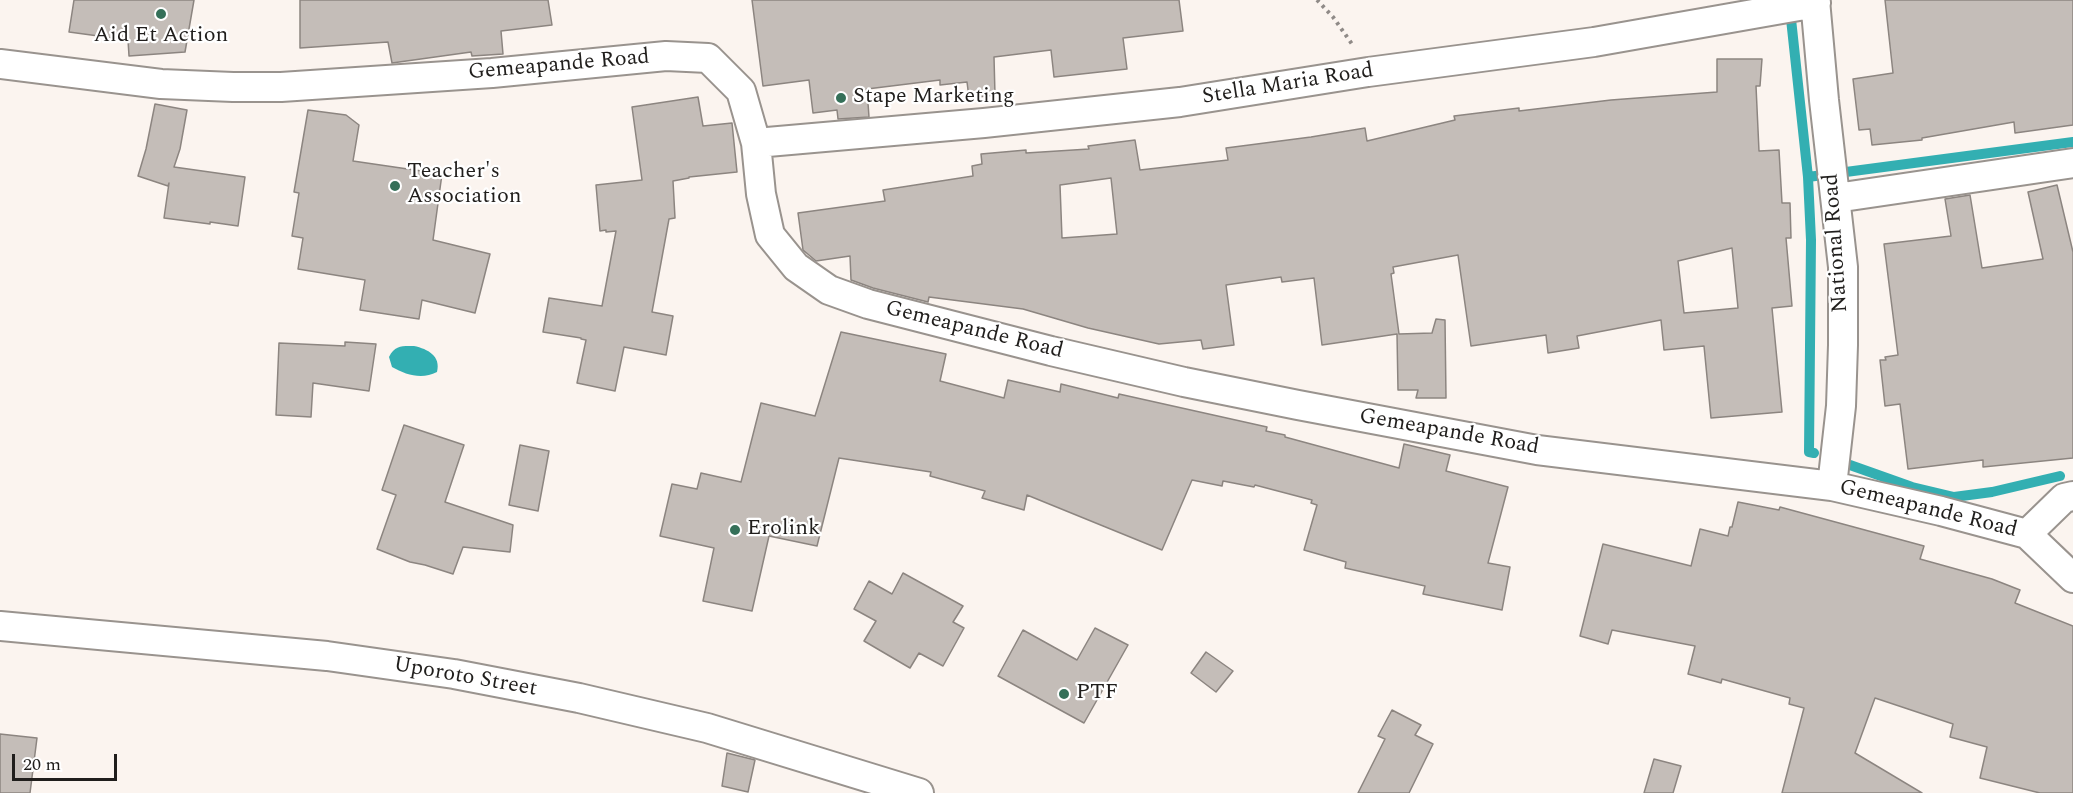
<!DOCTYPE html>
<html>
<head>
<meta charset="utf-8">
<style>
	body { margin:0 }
	#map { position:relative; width:2073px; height:793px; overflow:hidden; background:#fbf4ef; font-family:Spectral,serif }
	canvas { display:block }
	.scale { position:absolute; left:12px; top:754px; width:105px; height:27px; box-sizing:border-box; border:3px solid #201e1c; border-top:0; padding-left:8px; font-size:18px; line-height:21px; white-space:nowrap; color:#201e1c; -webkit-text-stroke:4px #fff; paint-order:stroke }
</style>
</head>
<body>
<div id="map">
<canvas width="2073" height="793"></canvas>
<div class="scale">20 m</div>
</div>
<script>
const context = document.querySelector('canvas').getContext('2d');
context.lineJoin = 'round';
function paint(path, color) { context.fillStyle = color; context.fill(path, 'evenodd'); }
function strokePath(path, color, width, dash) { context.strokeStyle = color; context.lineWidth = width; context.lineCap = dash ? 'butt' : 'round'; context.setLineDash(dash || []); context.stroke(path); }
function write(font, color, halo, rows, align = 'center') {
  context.font = font + ' Spectral,serif'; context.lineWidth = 4.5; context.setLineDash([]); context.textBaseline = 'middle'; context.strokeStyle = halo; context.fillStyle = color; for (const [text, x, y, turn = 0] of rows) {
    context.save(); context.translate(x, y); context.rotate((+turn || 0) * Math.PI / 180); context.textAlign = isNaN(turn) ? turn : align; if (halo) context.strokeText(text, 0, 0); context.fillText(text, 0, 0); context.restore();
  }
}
paint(new Path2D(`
	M 414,346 C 428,349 441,356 437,372 C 422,380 406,375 392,367 L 389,357 C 395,345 402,346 414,346 Z`), '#33afb2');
strokePath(new Path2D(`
	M 1791,19 L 1808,177 L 1811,240 L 1809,452 L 1814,453
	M 1808,177 L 2073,142
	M 1850,465 L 1912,487 L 1954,497 L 1992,492 L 2060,476`), '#33afb2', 10);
const building = new Path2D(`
	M 74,0 L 194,0 L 185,52 L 129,56 L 128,40 L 69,32 Z
	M 300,0 L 548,0 L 552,25 L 501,31 L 503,54 L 472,56 L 471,52 L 392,63 L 388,42 L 300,48 Z
	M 752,0 L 1179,0 L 1183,31 L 1123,38 L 1127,69 L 1054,77 L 1051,50 L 994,57 L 995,95 L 969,98 L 967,82 L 940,85 L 940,80 L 867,89 L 869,117 L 838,119 L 837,110 L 813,113 L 809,80 L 763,86 Z
	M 1885,0 L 2073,0 L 2073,125 L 2015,133 L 2014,122 L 1922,138 L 1922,140 L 1872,145 L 1870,129 L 1859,130 L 1853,79 L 1893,73 Z
	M 1717,59 L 1762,59 L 1760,86 L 1756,86 L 1759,151 L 1779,150 L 1782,203 L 1790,203 L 1791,238 L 1786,238 L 1792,306 L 1772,308 L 1782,412 L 1711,418 L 1704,346 L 1664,350 L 1661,320 L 1577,336 L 1579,348 L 1548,353 L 1546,335 L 1471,346 L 1458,255 L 1393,267 L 1394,273 L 1391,274 L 1399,334 L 1432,333 L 1436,319 L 1445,320 L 1446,398 L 1416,398 L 1418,390 L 1398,390 L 1397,334 L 1322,345 L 1314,278 L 1282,282 L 1281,277 L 1226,285 L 1234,345 L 1203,349 L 1201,340 L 1159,344 L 1088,328 L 1023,309 L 929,297 L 928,302 L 873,288 L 851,280 L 850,256 L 816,261 L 803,250 L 798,213 L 885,201 L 883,190 L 973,176 L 972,166 L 982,164 L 981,154 L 1026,150 L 1026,153 L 1089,149 L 1088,146 L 1135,140 L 1140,170 L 1228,160 L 1226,148 L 1311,137 L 1365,128 L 1367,141 L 1455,120 L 1454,116 L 1519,108 L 1519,111 L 1611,100 L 1717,92 ZM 1111,178 L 1117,234 L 1062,238 L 1060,185 ZM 1732,248 L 1738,308 L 1684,313 L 1678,261 Z
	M 698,97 L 703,126 L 732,123 L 737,172 L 689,177 L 689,178 L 673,181 L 675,218 L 669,219 L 652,312 L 673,316 L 666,355 L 624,347 L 615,391 L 577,383 L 586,340 L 581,339 L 581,338 L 543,332 L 549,298 L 602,306 L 616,231 L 606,232 L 606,230 L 600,231 L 596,185 L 642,180 L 632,107 Z
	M 155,104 L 187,110 L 180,149 L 174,167 L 245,177 L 238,226 L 210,222 L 210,224 L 164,218 L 169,183 L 168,186 L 138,176 L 146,149 Z
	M 308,110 L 346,115 L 359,125 L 353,161 L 442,174 L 433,240 L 490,254 L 475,313 L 422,300 L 419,319 L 360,310 L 365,280 L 298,269 L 303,238 L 292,236 L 299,193 L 294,192 Z
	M 2057,185 L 2073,252 L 2073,458 L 1983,467 L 1983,460 L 1908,469 L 1900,404 L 1885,406 L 1880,360 L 1886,360 L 1885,357 L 1898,355 L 1884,244 L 1951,236 L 1945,199 L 1970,195 L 1982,268 L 2043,259 L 2028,192 Z
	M 841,332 L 946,354 L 940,381 L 1004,398 L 1008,380 L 1060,392 L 1061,384 L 1118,398 L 1119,394 L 1267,427 L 1266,431 L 1285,435 L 1285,437 L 1399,468 L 1404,444 L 1450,455 L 1446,471 L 1508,487 L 1488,563 L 1510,567 L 1502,610 L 1423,594 L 1425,586 L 1345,568 L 1346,562 L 1304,550 L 1317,505 L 1311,503 L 1312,500 L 1255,485 L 1254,487 L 1223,481 L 1222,486 L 1192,480 L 1162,550 L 1027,495 L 1024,510 L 982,498 L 985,491 L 930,476 L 931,472 L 839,458 L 817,546 L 769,536 L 752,611 L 703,601 L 714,548 L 660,536 L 672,484 L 697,489 L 701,473 L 741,482 L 761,403 L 815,416 Z
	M 345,342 L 376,344 L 369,391 L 313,383 L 311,417 L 276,415 L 279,343 L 345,346 Z
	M 404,425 L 464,445 L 445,502 L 513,525 L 510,552 L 463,547 L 453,574 L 425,565 L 410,562 L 377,549 L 396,495 L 382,490 Z
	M 520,445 L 549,451 L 538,511 L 509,505 Z
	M 1738,502 L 1779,510 L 1780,507 L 1924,546 L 1920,559 L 1992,579 L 2020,590 L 2015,603 L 2073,626 L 2073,793 L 2040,793 L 1980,778 L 1987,747 L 1950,737 L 1953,724 L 1875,698 L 1855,753 L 1922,793 L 1782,793 L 1804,708 L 1789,704 L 1790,698 L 1722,679 L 1721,683 L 1688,674 L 1695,646 L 1612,630 L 1608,644 L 1580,636 L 1603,544 L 1691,566 L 1700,529 L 1728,536 L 1730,527 L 1732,527 Z
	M 903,573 L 963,606 L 953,622 L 964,628 L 943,666 L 919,653 L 910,668 L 864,641 L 876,621 L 854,609 L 869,581 L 892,594 Z
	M 1095,628 L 1128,645 L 1084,723 L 998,676 L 1023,630 L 1077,660 Z
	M 1206,652 L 1233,671 L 1216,692 L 1191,673 Z
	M 1392,710 L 1421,725 L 1415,735 L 1433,744 L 1409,793 L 1358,793 L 1385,739 L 1378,736 Z
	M 0,734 L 37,738 L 30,793 L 0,793 Z
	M 727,753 L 755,760 L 748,792 L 722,786 Z
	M 1654,759 L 1681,766 L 1673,793 L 1644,793 Z`);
paint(building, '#c4bdb8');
strokePath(building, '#8c8580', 1.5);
const minor = new Path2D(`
	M 1815,0 L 1824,100 L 1843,267 L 1843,345 L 1841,406 L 1832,486
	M 0,64 L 161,84 L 233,87 L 281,87 L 492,73 L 666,56 L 708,58 L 741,91 L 756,143 L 761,194 L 770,235 L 796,267 L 829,290 L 868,304 L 1051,351 L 1184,382 L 1298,405 L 1537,450 L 1832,486 L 1941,511 L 2027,534 L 2073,578
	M 756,143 L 984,123 L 1180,102 L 1368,72 L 1594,42 L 1816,3
	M 1836,198 L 2073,163
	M 2027,534 L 2064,498 L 2073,496
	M 0,626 L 327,656 L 454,674 L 579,698 L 707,728 L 919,793`);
strokePath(minor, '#99938e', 32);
strokePath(new Path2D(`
	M 1317,0 L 1333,17 L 1352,44`), '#8f8a87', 4, [3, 4.5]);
strokePath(minor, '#fff', 28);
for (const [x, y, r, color] of [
	[161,14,6,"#357059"],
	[841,98,6,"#357059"],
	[395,186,6,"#357059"],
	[735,530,6,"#357059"],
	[1064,694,6,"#357059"]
]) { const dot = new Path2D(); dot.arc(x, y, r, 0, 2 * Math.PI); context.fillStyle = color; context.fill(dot); strokePath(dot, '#fff', 2); }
write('22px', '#201e1c', '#fff', [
	["Aid Et Action",161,37,"center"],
	["Stape Marketing",853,98],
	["Teacher's",407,173],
	["Association",407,198],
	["Erolink",747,530],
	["PTF",1076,694]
], 'left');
write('22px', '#201e1c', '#fff', [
	["Gemeapande Road",559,66,-5],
	["Stella Maria Road",1288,85,-9],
	["National Road",1837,243,-94],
	["Gemeapande Road",974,331,14],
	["Gemeapande Road",1449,433,10],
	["Gemeapande Road",1928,510,14],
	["Uporoto Street",465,678,10]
]);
</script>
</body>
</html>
